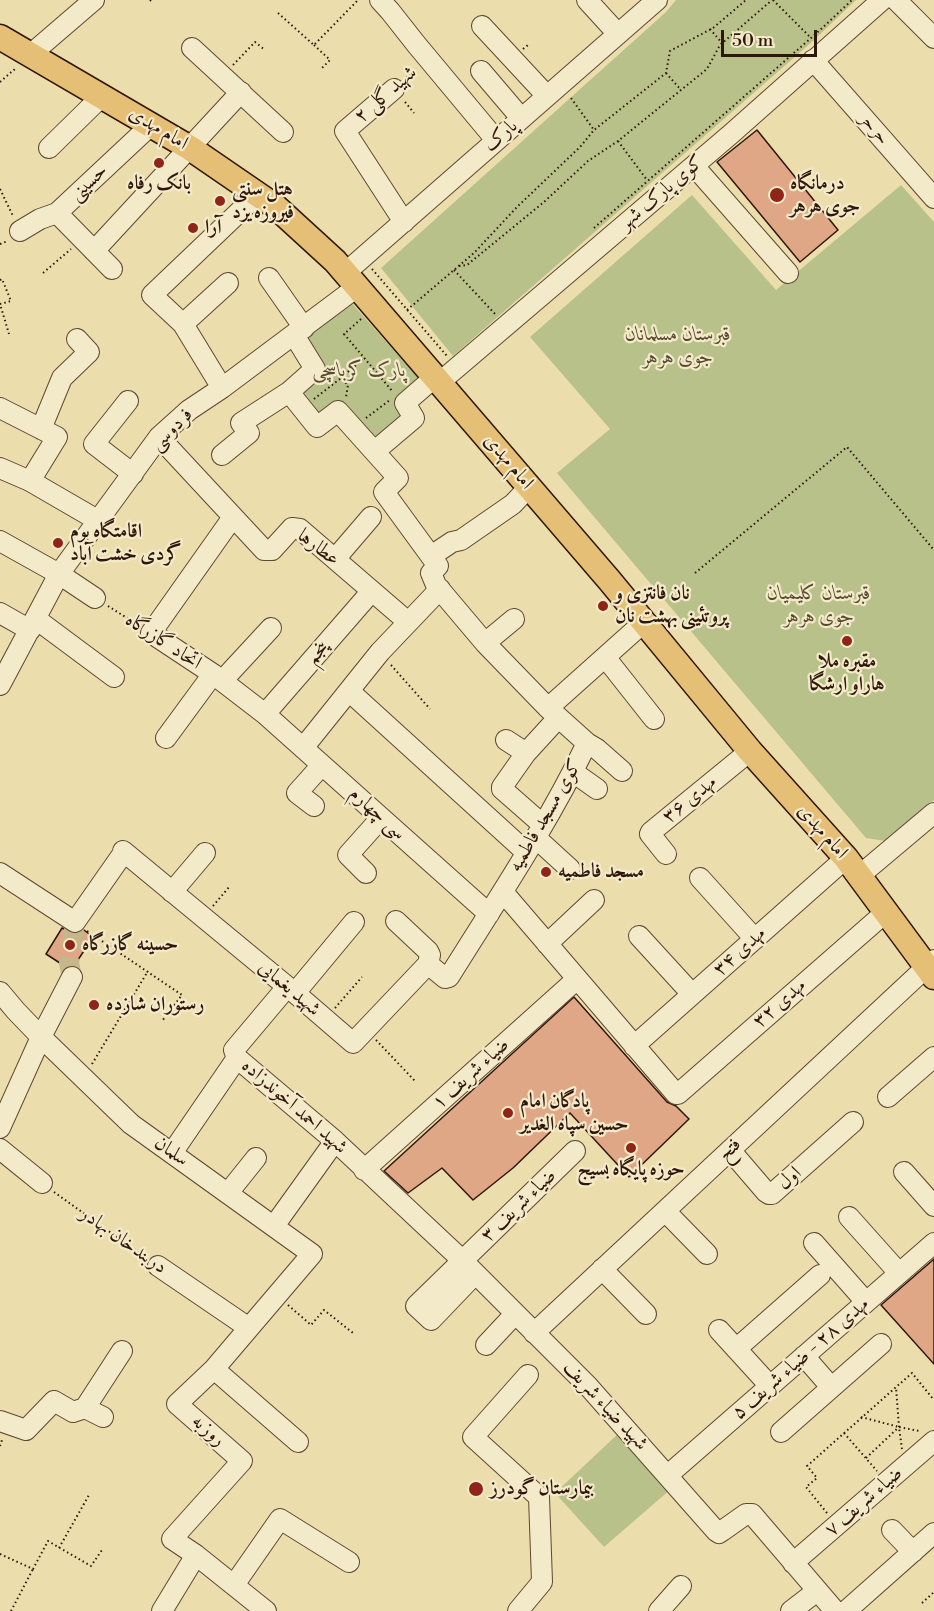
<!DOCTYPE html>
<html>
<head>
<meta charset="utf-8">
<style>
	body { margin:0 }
	#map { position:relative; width:934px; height:1611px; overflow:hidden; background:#ecdeac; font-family:"Libre Bodoni",serif }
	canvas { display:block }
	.scale { position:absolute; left:721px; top:30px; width:96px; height:27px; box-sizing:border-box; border:3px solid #2f160b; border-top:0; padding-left:8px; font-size:18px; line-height:21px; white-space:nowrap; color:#2f160b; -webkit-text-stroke:4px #f3eac9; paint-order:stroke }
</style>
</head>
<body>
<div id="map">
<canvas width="934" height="1611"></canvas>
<div class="scale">50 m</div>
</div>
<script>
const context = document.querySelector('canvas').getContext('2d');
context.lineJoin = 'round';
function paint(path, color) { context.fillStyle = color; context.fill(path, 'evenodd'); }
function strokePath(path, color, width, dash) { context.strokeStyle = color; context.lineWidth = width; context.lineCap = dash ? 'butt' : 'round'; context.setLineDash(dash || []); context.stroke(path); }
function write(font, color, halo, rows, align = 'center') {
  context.font = font + ' "Libre Bodoni",Amiri,serif'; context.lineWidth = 4.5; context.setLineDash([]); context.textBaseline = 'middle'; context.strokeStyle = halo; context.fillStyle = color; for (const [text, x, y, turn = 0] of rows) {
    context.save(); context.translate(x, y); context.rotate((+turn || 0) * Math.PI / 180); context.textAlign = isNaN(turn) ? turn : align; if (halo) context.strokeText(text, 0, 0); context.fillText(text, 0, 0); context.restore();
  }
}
paint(new Path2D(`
	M 676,0 L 856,0 L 813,41 L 453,356 L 381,268 L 666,12 Z
	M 901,185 L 934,222 L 934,800 L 885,841 L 866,838 L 557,473 L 610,429 L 530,337 L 692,195 L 776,290 Z
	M 349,300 L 421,381 L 410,417 L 376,444 L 338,404 L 321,421 L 296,392 L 320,370 L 300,334 Z
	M 620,1432 L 671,1489 L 604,1547 L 555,1493 Z`), '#b8c189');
const building = new Path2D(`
	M 757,130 L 838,230 L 800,262 L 717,162 Z
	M 62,928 L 74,934 L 80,933 L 84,930 L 93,937 L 74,966 L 66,967 L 46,954 Z
	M 574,997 L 667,1102 L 676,1106 L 689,1119 L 629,1177 L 570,1113 L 513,1168 L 473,1200 L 442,1168 L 408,1193 L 384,1171 Z
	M 934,1259 L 934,1364 L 881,1305 Z`);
paint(building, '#e0a786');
strokePath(building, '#2f160b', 1.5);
strokePath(new Path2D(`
	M 72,977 L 69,963 L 75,922`), '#c6b68c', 20, [20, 10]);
const minor = new Path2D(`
	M 380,0 L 390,11 L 416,44 L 496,140
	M 587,0 L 618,34
	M 896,0 L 934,38
	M 482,26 L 547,96
	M 192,48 L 283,132
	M 30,55 L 94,0
	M 813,60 L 934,198
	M 481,71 L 521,118
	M 394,89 L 345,131 L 404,222
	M 49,148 L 102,96
	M 694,166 L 788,273
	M 57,213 L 112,269
	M 20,231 L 40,219 L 57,213 L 151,125
	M 94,251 L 241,92
	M 345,273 L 657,0
	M 269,278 L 304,328
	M 183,324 L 228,283
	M 294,335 L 315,369 L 289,392 L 317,427 L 338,411 L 398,478 L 384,492 L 438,566 L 431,573 L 436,585 L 485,643 L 548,708
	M 440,382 L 731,134 L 882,0
	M 222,388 L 183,324 L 152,295 L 257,195
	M 128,401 L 94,444 L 133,474
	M 0,408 L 57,437 L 30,481
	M 41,429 L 62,378 L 89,352 L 77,339
	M 159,437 L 264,550 L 272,550 L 292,528 L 300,529 L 408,622
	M 375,451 L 414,418 L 405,403 L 435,377
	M 222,455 L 249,433 L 241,423 L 289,392
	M 0,468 L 30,481 L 99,521
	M 233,517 L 151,633 L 213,674 L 265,714 L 489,914
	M 0,541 L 59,574 L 95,598
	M 431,556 L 452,542 L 461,540 L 513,504 L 529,487
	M 335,559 L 371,517
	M 0,613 L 30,630
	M 36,619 L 114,677
	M 485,643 L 514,619
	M 605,657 L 654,719
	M 222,681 L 271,628
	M 0,685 L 59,574 L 159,437 L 189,410 L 222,388 L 357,287
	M 349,691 L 526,852
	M 265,714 L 371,592
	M 166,738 L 213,674
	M 506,740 L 526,753
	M 587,743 L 597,749 L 622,771
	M 303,748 L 380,652 L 440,589
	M 573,772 L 597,789
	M 314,806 L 297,793 L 322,765
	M 543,825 L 502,789 L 502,787 L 526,753 L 558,718
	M 536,838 L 570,869
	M 123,851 L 295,993 L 353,1043 L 428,964 L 445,978 L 449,977 C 497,900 548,824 587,743 L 548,708 L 643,623
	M 666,854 L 650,834 L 651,832 L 750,751
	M 0,873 L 75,922 L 124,852
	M 366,873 L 348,855 L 381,818
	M 859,876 L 934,813
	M 700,878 L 755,939
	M 172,892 L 205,853
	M 503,892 L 676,1094 L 678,1094 L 886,912
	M 396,921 L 428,951 L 430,955 L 428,964
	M 639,936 L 692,994
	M 547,944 L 594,900
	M 287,987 L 234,1050 L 237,1058 L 335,1141 L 462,1260 L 588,1386 L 716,1531 L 719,1533 L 722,1531 L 746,1514 L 752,1514 L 835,1611
	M 0,992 L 16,1011 L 41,1037 L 131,1124 L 312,1254 L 214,1369 L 177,1404 L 242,1461 L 172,1539 L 196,1555 L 162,1611
	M 295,993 L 354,922
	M 634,1046 L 846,858
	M 888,1097 L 934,1057
	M 0,1128 L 41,1037 L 72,977
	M 0,1149 L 42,1183
	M 730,1150 L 766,1192 L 769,1194 L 772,1194 L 853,1122
	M 172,1153 L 237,1058
	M 364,1170 L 577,979
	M 904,1172 L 934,1206
	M 228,1193 L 256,1158
	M 665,1211 L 707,1254
	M 849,1217 L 899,1273
	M 274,1226 L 335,1141
	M 814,1243 L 866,1302
	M 158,1266 L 249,1328
	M 602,1269 L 646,1314
	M 475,1274 L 431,1320 L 416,1306 L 575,1151
	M 719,1330 L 770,1386
	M 534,1333 L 934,960
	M 486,1345 L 515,1314
	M 736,1349 L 820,1275
	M 804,1356 L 831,1387
	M 214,1369 L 298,1442
	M 85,1408 L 122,1351
	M 0,1421 L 26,1430 L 54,1401 L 73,1412 L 85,1408 L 103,1417
	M 781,1432 L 881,1344
	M 668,1475 L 934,1243
	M 892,1530 L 913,1552
	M 196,1555 L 266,1611
	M 793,1563 L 934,1441
	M 234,1585 L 280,1519 L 349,1562
	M 518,1611 L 542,1582 L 539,1497 L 473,1437 L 528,1375
	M 659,1611 L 681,1586
	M 791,1611 L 817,1591
	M 846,1611 L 934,1533`);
const major = new Path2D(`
	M 0,37 L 190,148 L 276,207 L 335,261 L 610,581 L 750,751 L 846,858 L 934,977`);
strokePath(minor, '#5e4833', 22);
strokePath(major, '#2f160b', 27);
strokePath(new Path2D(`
	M 150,0 L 151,1
	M 773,0 L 811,38
	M 278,13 L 314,45 L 358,0
	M 710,29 L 722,43
	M 314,45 L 330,60 L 321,69
	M 523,49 L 528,45
	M 233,65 L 255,42 L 265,50
	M 666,73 L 681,90
	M 406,78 L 415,69
	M 0,82 L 16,68
	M 571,98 L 594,130
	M 405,102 L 414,113
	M 618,141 L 647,180
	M 0,189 L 13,216
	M 594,228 L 819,31 L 852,0
	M 0,244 L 8,241
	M 459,266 L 467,265 L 544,202 L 588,161 L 618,141 L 707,69 L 720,45 L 772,0
	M 372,269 L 447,356
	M 454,270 L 495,314
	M 43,273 L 71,249
	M 0,280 L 2,279 L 11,301 L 0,304 L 9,334
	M 407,310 L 474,253 L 517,207 L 580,147 L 594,130 L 666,73 L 670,51 L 713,28 L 746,0
	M 361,319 L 344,334 L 393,392
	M 341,378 L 364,358
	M 314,399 L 341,378 L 348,385 L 346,397
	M 366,418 L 390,400
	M 695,573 L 847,447 L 934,550
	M 108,606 L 138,625
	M 391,665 L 430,709
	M 213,906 L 230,886
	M 87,931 L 182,995 L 162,1021
	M 335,1008 L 362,977
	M 376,1040 L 415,1081
	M 92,1064 L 148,971
	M 54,1192 L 145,1257
	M 288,1305 L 311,1325 L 324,1310 L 353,1333
	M 861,1417 L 899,1427
	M 844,1433 L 877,1471
	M 0,1446 L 2,1440
	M 902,1449 L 899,1427 L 919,1431
	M 866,1458 L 899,1427 L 896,1387
	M 827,1513 L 806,1487 L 817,1478 L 807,1466 L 912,1373 L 934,1400
	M 59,1548 L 89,1495
	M 0,1554 L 33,1569 L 48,1541 L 91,1566 L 102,1550
	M 922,1603 L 934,1592
	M 11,1611 L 33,1569`), '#2f160b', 2, [1.5, 3]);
strokePath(minor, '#f3eac9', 20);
strokePath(major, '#e6bf76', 24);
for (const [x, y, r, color] of [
	[159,163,6,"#8f2418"],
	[777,195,8,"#8f2418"],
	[220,201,6,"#8f2418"],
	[193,228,6,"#8f2418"],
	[58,543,6,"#8f2418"],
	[603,606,6,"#8f2418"],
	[847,641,6,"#8f2418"],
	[546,872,6,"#8f2418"],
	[70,945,6,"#8f2418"],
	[94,1005,6,"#8f2418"],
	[508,1113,6,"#8f2418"],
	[631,1148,6,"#8f2418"],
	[476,1489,8,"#8f2418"]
]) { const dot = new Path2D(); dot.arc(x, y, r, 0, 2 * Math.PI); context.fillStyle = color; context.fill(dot); strokePath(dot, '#f3eac9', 2); }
write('20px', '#2f160b', '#f3eac9', [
	["شهید گلی ۲",386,95,-41],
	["امام مهدی",158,129,31],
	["حرحر",874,129,49],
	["پارک",501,136,-41],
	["حسینی",89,183,-43],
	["کوی پارک شهر",662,193,-40],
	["فردوسی",172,430,-45],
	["امام مهدی",508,462,50],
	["عطارها",318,548,37],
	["اتحاد گازرگاه",163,642,33],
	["پنجم",318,653,-49],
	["مهدی ۳۶",690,800,-39],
	["سی چهارم",377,814,42],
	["کوی مسجد فاطمیه",546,816,-60],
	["امام مهدی",822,832,49],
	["مهدی ۳۴",740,952,-42],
	["شهید یغمایی",289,989,40],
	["مهدی ۳۲",780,1004,-41],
	["ضیاء شریف ۱",471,1074,-42],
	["شهید احمد آخوندزاده",294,1107,41],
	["فتح",730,1150,-43],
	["سلمان",171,1152,35],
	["اول",790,1179,-41],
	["ضیاء شریف ۳",519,1206,-44],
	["دربندخان بهادر",123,1241,35],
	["مهدی ۲۸ - ضیاء شریف ۵",801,1359,-41],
	["شهید ضیاء شریف",605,1406,47],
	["روزبه",208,1431,41],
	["ضیاء شریف ۷",864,1502,-41]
]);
write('bold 20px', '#2f160b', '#f3eac9', [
	["بانک رفاه",159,184,"center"],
	["درمانگاه",790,184],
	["جوی هرهر",790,207],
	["هتل سنتی",232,190],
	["فیروزه یزد",232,213],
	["آرا",205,228],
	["اقامتگاه بوم",70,532],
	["گردی خشت آباد",70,555],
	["نان فانتزی و",615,594],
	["پروتئینی بهشت نان",615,617],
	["مقبره ملا",847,662,"center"],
	["هاراو ارشگا",847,685,"center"],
	["مسجد فاطمیه",558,872],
	["حسینه گازرگاه",82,945],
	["رستوران شازده",106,1005],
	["پادگان امام",520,1102],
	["حسین سپاه الغدیر",520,1125],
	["حوزه پایگاه بسیج",631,1170,"center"],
	["بیمارستان گودرز",490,1489]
], 'left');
write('italic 20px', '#584931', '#f3eac9', [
	["قبرستان مسلمانان",678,335],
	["جوی هرهر",678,358],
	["پارک کرباسچی",359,371],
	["قبرستان کلیمیان",819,594],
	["جوی هرهر",819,617]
]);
</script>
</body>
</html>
